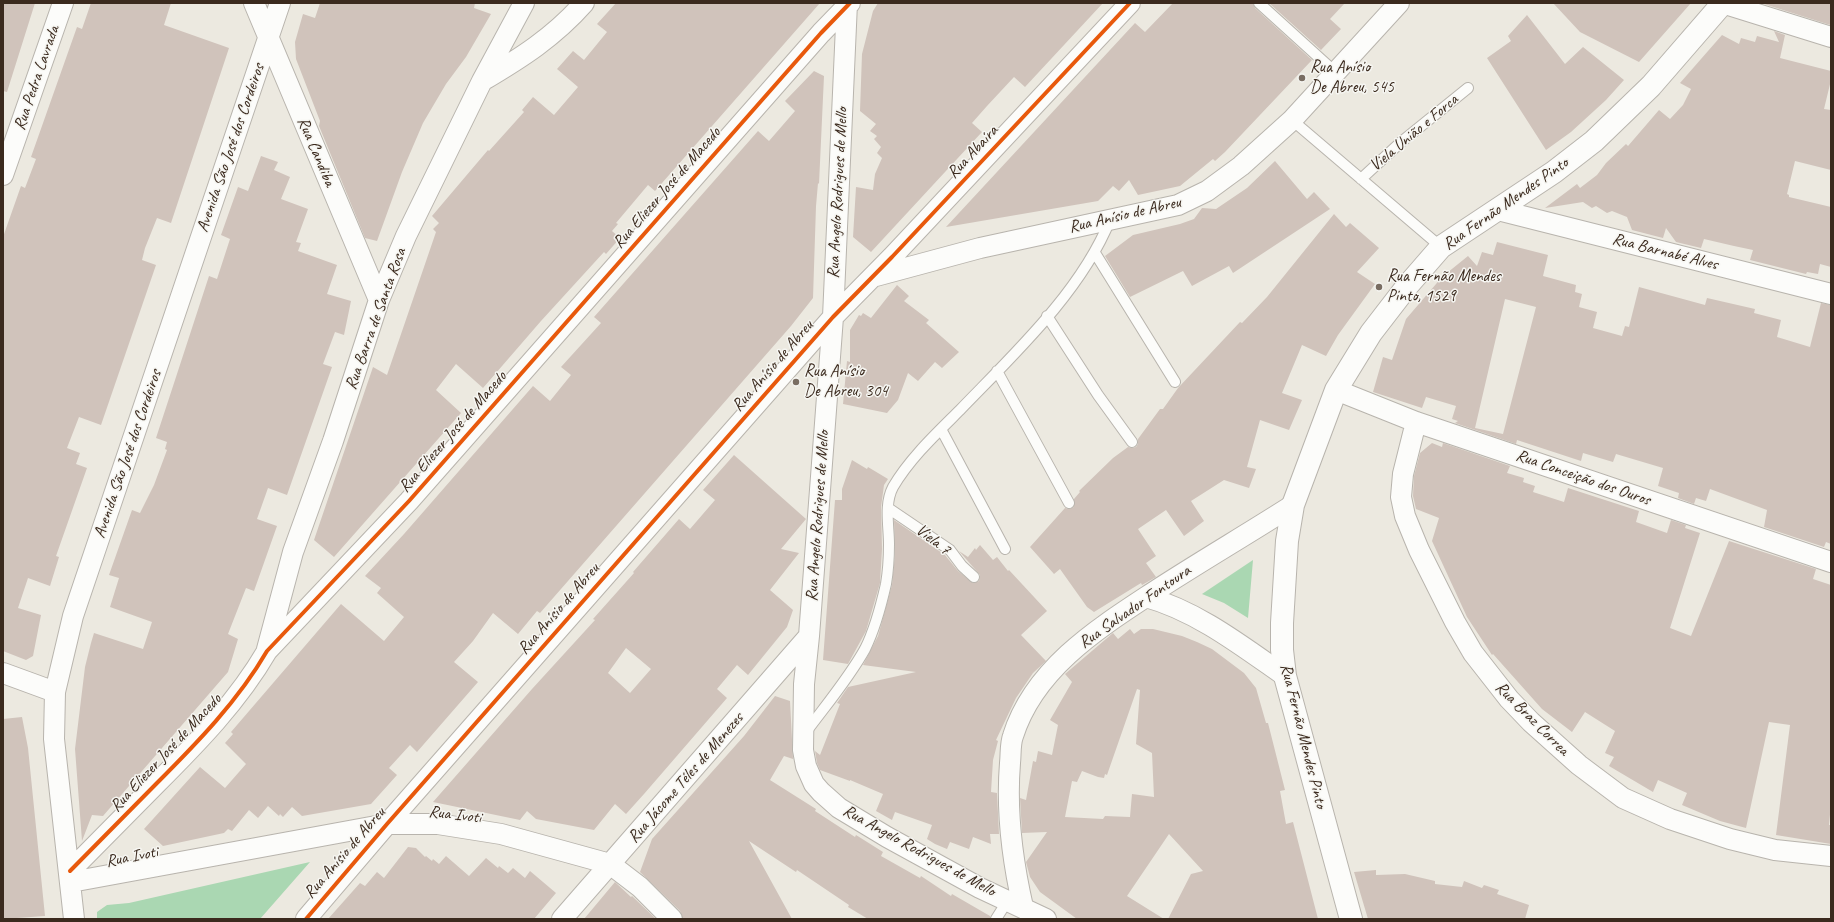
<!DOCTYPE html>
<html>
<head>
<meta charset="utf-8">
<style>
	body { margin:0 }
	#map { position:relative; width:1834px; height:922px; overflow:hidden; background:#ece9e0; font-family:Caveat,sans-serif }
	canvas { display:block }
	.frame { position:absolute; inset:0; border:4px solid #3b2a1e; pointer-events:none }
</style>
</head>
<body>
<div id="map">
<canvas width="1834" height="922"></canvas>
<div class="frame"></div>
</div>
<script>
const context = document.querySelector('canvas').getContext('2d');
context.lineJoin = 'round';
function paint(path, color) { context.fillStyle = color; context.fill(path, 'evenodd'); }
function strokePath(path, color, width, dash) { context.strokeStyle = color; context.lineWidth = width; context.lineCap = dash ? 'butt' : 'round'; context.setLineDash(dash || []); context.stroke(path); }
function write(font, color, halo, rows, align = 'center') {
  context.font = font + ' Caveat,sans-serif'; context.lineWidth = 3; context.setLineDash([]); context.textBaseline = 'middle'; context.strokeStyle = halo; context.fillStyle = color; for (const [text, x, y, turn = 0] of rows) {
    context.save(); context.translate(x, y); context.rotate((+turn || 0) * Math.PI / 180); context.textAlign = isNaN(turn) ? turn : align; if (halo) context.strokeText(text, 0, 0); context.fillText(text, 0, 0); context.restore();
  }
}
paint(new Path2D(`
	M 1253,560 L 1248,618 L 1224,603 L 1202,594 Z
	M 310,862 L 260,919 L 97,919 L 97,912 L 107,905 L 129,903 Z`), '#aad7b2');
paint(new Path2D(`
	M 3,3 L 35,3 L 7,92 L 3,91 Z
	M 91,3 L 171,3 L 164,25 L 229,48 L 171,223 L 157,218 L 145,248 L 142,260 L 156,265 L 101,425 L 79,417 L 67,448 L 80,453 L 76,464 L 87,468 L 56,556 L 59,557 L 50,586 L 28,578 L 18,608 L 41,615 L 33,656 L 26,660 L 3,651 L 3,237 L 21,186 L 25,188 L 36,159 L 31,157 L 77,27 L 82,29 Z
	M 320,3 L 475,3 L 474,8 L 491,14 L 466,57 L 446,84 L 423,123 L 402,172 L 377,241 L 365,238 L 319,126 L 320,121 L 296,59 L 295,42 L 303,14 L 315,18 Z
	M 616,3 L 820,3 L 655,191 L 648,185 L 616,223 L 618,224 L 612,231 L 620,238 L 606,254 L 604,252 L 541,321 L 483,388 L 456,364 L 436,390 L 461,413 L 334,557 L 314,540 L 373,367 L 387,375 L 436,232 L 433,229 L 439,223 L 432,216 L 488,150 L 489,151 L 524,112 L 522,110 L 533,97 L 554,115 L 578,87 L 557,69 L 573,51 L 584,60 L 607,32 L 597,24 Z
	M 878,3 L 1103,3 L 1025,87 L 1014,77 L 987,106 L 972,123 L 982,132 L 871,252 L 853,237 L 856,187 L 873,190 L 875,174 L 882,158 L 877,153 L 881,147 L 874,139 L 877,136 L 870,131 L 876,124 L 860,111 L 862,54 L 873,11 Z
	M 1173,3 L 1253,3 L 1255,8 L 1312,60 L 1225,152 L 1215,161 L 1213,159 L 1180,186 L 1138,195 L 1129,180 L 1119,191 L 1113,186 L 1098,201 L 946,227 L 1135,23 L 1145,32 Z
	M 1269,3 L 1345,3 L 1330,19 L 1341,29 L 1321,50 Z
	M 1553,3 L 1691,3 L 1639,62 L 1580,32 Z
	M 1761,3 L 1831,3 L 1831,25 L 1827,24 Z
	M 1527,15 L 1565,64 L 1583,47 L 1624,80 L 1606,100 L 1571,132 L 1546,150 L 1487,58 L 1511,41 L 1508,36 Z
	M 1774,31 L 1785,35 L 1780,58 L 1831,71 L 1831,80 L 1824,109 L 1831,110 L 1831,170 L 1795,161 L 1787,194 L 1789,195 L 1789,197 L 1831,207 L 1831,267 L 1820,264 L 1818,274 L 1807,272 L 1806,274 L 1750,260 L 1753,250 L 1734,246 L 1704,239 L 1701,248 L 1676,242 L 1666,228 L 1663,238 L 1632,230 L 1627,217 L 1612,211 L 1607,213 L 1596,206 L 1592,208 L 1583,202 L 1545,208 L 1577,184 L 1580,188 L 1597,175 L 1606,163 L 1626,144 L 1628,146 L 1659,110 L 1670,119 L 1683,105 L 1691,89 L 1680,83 L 1722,35 L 1739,44 L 1741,38 L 1755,42 L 1757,36 L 1779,42 Z
	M 814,71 L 824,76 L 819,184 L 818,183 L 816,206 L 813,298 L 791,326 L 540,613 L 537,611 L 518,634 L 493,613 L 473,641 L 454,662 L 478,682 L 417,752 L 410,745 L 389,768 L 397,775 L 371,804 L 302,816 L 292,807 L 283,817 L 280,814 L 279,816 L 268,806 L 258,818 L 249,810 L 232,831 L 228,829 L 224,833 L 163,846 L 144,829 L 200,767 L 225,788 L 246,764 L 225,743 L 233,734 L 231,732 L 341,604 L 384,641 L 404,617 L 377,593 L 381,588 L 365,576 L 404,534 L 533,386 L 550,401 L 571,375 L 561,367 L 601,323 L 594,317 L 758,131 L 769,141 L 795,111 L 785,101 Z
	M 261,156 L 278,162 L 274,170 L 290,177 L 281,199 L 308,209 L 296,242 L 301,243 L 298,251 L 337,265 L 327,294 L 351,301 L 344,335 L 335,332 L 323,364 L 332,367 L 287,495 L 268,488 L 257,519 L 277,526 L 254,591 L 246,588 L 228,634 L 238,639 L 228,672 L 103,816 L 92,815 L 82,841 L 75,749 L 85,667 L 91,643 L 94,633 L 143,649 L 152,622 L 110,607 L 119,578 L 109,575 L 132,510 L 140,513 L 154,485 L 167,450 L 165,449 L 167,442 L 156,438 L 176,377 L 209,276 L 217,279 L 230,239 L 221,235 L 238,187 L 248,191 Z
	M 1275,161 L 1307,199 L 1314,192 L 1330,209 L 1233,273 L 1229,266 L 1192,286 L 1183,271 L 1130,297 L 1105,256 L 1133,235 L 1180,224 L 1194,219 L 1202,208 L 1216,209 L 1247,188 Z
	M 1334,214 L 1346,227 L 1350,223 L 1379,248 L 1357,272 L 1375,284 L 1338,335 L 1326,356 L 1302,345 L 1282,393 L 1302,400 L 1289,430 L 1260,420 L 1247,467 L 1256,469 L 1249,488 L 1224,480 L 1191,501 L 1204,521 L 1184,536 L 1166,510 L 1138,529 L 1156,556 L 1146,563 L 1156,577 L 1142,585 L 1141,583 L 1094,612 L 1087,607 L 1060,569 L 1054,574 L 1030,547 L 1065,508 L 1069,509 L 1074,507 L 1074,499 L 1080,492 L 1079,491 L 1113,458 L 1128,447 L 1132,448 L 1136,447 L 1138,444 L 1138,439 L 1160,409 L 1163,409 L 1178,388 L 1240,322 L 1242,323 L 1267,297 Z
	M 1497,242 L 1548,255 L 1543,276 L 1576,285 L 1575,292 L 1582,294 L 1579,307 L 1597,312 L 1593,328 L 1622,336 L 1625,326 L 1629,327 L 1639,287 L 1705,305 L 1707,298 L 1755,309 L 1754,313 L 1781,320 L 1777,337 L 1810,347 L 1821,303 L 1831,305 L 1831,544 L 1826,542 L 1824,547 L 1764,527 L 1767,510 L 1710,489 L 1706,501 L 1696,498 L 1694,504 L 1678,498 L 1679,493 L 1658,486 L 1663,468 L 1616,454 L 1613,462 L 1583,453 L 1581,461 L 1517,440 L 1516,444 L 1455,423 L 1458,421 L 1452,419 L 1456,406 L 1426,397 L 1422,408 L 1373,392 L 1383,357 L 1392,360 L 1406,319 L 1442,277 L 1468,256 L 1477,266 L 1482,252 L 1493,255 ZM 1505,299 L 1536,307 L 1503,434 L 1475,428 Z
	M 897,285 L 909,296 L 904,301 L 929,320 L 926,323 L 959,352 L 942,368 L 935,362 L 918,381 L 908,373 L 898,400 L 887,413 L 843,404 L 847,361 L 850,362 L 850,330 L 859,315 L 861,316 L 863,313 L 871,318 Z
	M 1432,443 L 1442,447 L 1443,443 L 1510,466 L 1507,473 L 1524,478 L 1523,482 L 1535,486 L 1533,492 L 1564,502 L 1568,488 L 1639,511 L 1636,522 L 1667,533 L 1671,520 L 1686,525 L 1685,528 L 1700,533 L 1670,628 L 1691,636 L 1729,541 L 1816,569 L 1813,579 L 1831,585 L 1831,804 L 1829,825 L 1831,825 L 1831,844 L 1776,835 L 1790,725 L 1769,722 L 1746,828 L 1720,821 L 1682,805 L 1687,793 L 1658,780 L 1653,792 L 1609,766 L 1614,757 L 1605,753 L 1615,731 L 1585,712 L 1572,732 L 1542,709 L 1493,654 L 1492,655 L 1467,617 L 1432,541 L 1439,518 L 1416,509 L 1413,496 L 1414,476 L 1420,453 Z
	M 734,455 L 806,519 L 781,549 L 799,553 L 770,590 L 793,610 L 787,627 L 748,675 L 737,665 L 717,689 L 727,698 L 644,794 L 626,814 L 615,804 L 594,830 L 536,819 L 527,811 L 520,820 L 433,802 L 532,689 L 595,620 L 593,619 L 634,573 L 633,572 L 679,519 L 690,529 L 715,500 L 703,490 ZM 626,648 L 651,669 L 630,693 L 608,673 Z
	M 852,460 L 867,469 L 868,467 L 888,479 L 884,485 L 881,507 L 882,549 L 880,583 L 866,631 L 848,664 L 823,660 L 835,500 L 842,500 L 842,489 Z
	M 894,520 L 945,555 L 958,571 L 973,583 L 979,581 L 980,575 L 959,551 L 968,557 L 975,548 L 976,550 L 980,545 L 993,560 L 997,557 L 1008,571 L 1009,570 L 1047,611 L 1021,635 L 1046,661 L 1033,673 L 1016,698 L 996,740 L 998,741 L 993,760 L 991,792 L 997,793 L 999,834 L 990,834 L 991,844 L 973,837 L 969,849 L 950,842 L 947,849 L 935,844 L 927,839 L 932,825 L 895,812 L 892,820 L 876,811 L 883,794 L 850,780 L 850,781 L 820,770 L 817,763 L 815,751 L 820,755 L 840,704 L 837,703 L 848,687 L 916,672 L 863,665 L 878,636 L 892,585 L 895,554 Z
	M 1130,629 L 1134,634 L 1141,629 L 1153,629 L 1182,636 L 1197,642 L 1212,649 L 1244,673 L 1256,688 L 1266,723 L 1268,723 L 1285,790 L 1280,791 L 1286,824 L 1293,822 L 1318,919 L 1168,919 L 1191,874 L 1203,871 L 1169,834 L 1127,896 L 1164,919 L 1077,919 L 1040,892 L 1030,877 L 1026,862 L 1047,832 L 1022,833 L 1020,798 L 1026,800 L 1033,761 L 1036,762 L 1038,751 L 1052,755 L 1058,725 L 1050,720 L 1072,682 L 1065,674 L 1113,633 L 1118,639 ZM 1137,689 L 1140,690 L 1136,744 L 1152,753 L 1154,797 L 1132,794 L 1130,817 L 1105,816 L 1103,819 L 1065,817 L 1072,781 L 1077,782 L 1082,771 L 1098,777 L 1104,778 L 1105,774 L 1107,775 Z
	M 775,696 L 790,701 L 793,759 L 784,756 L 770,780 L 816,809 L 815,811 L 855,837 L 856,835 L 883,852 L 881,856 L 920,878 L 921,876 L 951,896 L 952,894 L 990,916 L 990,919 L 868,919 L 848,907 L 849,905 L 797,870 L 796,872 L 749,841 L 792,919 L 683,919 L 680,911 L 640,872 L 652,839 L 744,736 Z
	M 22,717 L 28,748 L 45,916 L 3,919 L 3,719 Z
	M 408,847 L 416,848 L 425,857 L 426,856 L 432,861 L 433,859 L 439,864 L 446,856 L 469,876 L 486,858 L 498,868 L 499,866 L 508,873 L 513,868 L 525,878 L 530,871 L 556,893 L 534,919 L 328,919 L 360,883 L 365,886 L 377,872 L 384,878 Z
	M 1376,870 L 1376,875 L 1405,874 L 1435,881 L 1435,884 L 1462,887 L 1464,881 L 1482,888 L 1484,885 L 1499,890 L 1497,894 L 1529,905 L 1525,919 L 1368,919 L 1354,872 Z
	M 615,882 L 631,897 L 632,896 L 656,919 L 584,919 Z`), '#d0c3bb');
const service = new Path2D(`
	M 1259,3 L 1335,72
	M 1292,120 L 1441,247
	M 1361,179 L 1400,143 L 1468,88
	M 1095,253 L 1175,382
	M 1047,316 L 1098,395 L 1132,442
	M 997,371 L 1069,503
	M 941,429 L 1005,549
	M 888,508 L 950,550 L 962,566 L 974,577
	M 806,732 C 826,705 849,678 865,649 C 875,629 881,606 886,584 C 888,572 889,557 889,544 C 889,526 884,504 893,487 C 910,458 937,433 960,410 C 1013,355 1081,292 1110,220
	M 996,919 L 1008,900`);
const minor = new Path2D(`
	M 254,3 L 379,300
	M 847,3 L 833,317 L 809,636 L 804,684 L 803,750 L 806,766 L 814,784 L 821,792 L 839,808 L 887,837 L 980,888 L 1046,919
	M 1722,3 L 1831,37
	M 482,81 C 521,58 554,37 584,3
	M 3,175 L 63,3
	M 1498,210 L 1831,294
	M 876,276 L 980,248 L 1178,205 L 1207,191 L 1241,166 L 1292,120 L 1399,3
	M 1336,390 L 1416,422 L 1831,562
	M 1416,422 L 1403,474 L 1401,497 L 1405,516 L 1419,550 L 1455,622 L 1473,653 L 1509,699 L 1531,722 L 1579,765 L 1623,798 L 1670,819 L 1730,839 L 1775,850 L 1831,856
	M 1146,597 C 1197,611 1242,646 1285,676
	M 267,649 L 293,552 L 333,441 L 379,300 L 406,236 L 482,81 L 524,3
	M 3,673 L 55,692
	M 70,871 C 99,842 127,813 156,784 C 197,743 238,701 267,651 L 409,501 L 821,33 L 850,3
	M 71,882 L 387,824 L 438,824 L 501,834 L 610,864 L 640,887 L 672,919
	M 1023,907 C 1012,859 1006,812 1010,763 C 1011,754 1010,744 1013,736 C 1034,669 1097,629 1152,593 C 1198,563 1246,535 1293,505
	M 74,919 L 54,739 L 55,692 L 73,616 L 280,3
	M 306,919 L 387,824 L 833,317 L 892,257 L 1130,3
	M 562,919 L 809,636`);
const tertiary = new Path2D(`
	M 1351,919 L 1285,676 L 1282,650 L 1282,623 L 1287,541 L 1293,505 L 1336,390 L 1371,333 L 1408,285 L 1441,247 L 1554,172 L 1594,141 L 1651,86 L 1723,3`);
strokePath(service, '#b8b4ad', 12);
strokePath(minor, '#b8b4ad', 22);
strokePath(tertiary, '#b8b4ad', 24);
strokePath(service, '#fcfcfa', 10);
strokePath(minor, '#fcfcfa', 20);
strokePath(tertiary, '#fcfcfa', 22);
strokePath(new Path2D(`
	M 70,871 C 99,842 127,813 156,784 C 197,743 238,701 267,651 L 409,501 L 821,33 L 850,3
	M 306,919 L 387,824 L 833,317 L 892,257 L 1130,3`), '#e8590c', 4);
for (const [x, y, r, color] of [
	[1302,78,4,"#796d62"],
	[1379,287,4,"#796d62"],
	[796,382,4,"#796d62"]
]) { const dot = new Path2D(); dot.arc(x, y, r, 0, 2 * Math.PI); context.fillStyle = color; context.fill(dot); strokePath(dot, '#f6f6f2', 1.5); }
write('17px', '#3b2a1e', '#f6f6f2', [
	["Rua Anísio",1310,68],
	["De Abreu, 545",1310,88],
	["Rua Fernão Mendes",1387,277],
	["Pinto, 1529",1387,297],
	["Rua Anísio",804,372],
	["De Abreu, 304",804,392]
], 'left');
write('17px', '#3b2a1e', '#f6f6f2', [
	["Rua Pedra Lavrada",37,78,-71],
	["Viela União e Forca",1414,133,-40],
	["Avenida São José dos Cordeiros",231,148,-71],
	["Rua Candiba",316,152,67],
	["Rua Abaíra",973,152,-47],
	["Rua Eliezer José de Macedo",667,188,-49],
	["Rua Angelo Rodrigues de Mello",838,193,-87],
	["Rua Fernão Mendes Pinto",1506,204,-35],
	["Rua Anísio de Abreu",1125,215,-13],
	["Rua Barnabé Alves",1665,252,14],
	["Rua Barra de Santa Rosa",376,319,-70],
	["Rua Anísio de Abreu",773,366,-49],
	["Rua Eliezer José de Macedo",453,432,-49],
	["Avenida São José dos Cordeiros",128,454,-71],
	["Rua Conceição dos Ouros",1583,478,19],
	["Rua Angelo Rodrigues de Mello",818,516,-86],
	["Viela 7",933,540,38],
	["Rua Salvador Fontoura",1135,607,-35],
	["Rua Anísio de Abreu",559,609,-49],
	["Rua Braz Correa",1532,719,45],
	["Rua Fernão Mendes Pinto",1303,736,76],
	["Rua Eliezer José de Macedo",166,753,-47],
	["Rua Jácome Téles de Menezes",686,778,-49],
	["Rua Ivoti",455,815,7],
	["Rua Angelo Rodrigues de Mello",919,851,29],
	["Rua Anísio de Abreu",345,853,-49],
	["Rua Ivoti",132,857,-11]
]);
</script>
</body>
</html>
